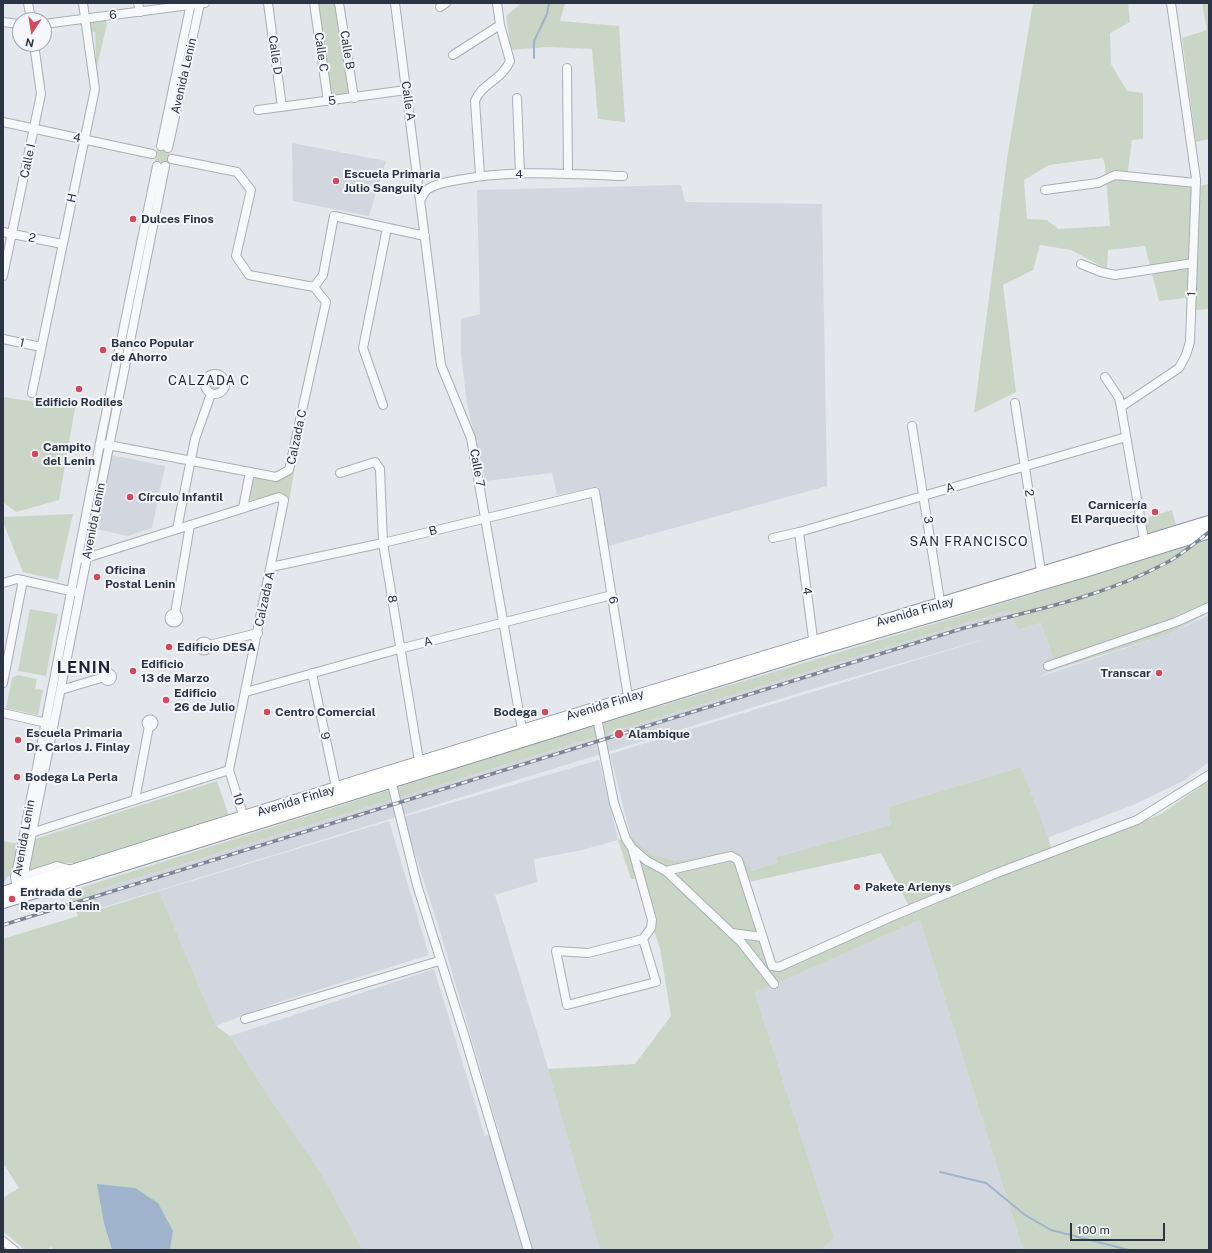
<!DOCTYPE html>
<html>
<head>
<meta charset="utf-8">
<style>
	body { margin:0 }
	#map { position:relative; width:1212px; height:1253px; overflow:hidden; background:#e4e7ec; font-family:"Public Sans",sans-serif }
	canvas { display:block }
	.frame { position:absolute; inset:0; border:4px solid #2b3445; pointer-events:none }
	.north { position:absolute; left:12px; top:12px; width:40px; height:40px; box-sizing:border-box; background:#f4f6f9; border:1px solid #a4a8b1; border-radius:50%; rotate:192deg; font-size:11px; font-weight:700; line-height:16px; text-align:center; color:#2b3445 }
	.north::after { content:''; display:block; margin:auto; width:14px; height:18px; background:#d1495b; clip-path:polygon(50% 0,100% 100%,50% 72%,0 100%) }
	.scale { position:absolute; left:1070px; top:1223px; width:95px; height:18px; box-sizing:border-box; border:2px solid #2b3445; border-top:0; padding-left:5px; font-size:12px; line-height:14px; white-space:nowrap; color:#2b3445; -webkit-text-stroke:3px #f4f6f9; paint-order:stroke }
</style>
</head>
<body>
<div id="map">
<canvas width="1212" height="1253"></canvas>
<div class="frame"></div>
<div class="north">N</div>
<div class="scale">100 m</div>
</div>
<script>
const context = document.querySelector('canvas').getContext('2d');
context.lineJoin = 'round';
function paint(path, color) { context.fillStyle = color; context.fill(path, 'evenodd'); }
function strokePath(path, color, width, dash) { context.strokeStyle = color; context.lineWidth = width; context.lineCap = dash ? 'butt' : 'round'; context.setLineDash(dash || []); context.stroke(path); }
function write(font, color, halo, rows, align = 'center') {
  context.font = font + ' "Public Sans",sans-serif'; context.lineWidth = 4; context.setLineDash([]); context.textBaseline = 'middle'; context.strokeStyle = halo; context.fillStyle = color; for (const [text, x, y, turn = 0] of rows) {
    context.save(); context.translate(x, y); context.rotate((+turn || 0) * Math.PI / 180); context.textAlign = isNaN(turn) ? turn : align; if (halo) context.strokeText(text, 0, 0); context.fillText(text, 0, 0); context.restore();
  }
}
paint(new Path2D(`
	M 292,143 L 386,161 L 369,216 L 293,201 Z
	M 681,185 L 685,202 L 822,204 L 827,486 L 608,546 L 598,487 L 557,495 L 552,473 L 485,481 L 467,404 L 461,354 L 461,319 L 480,314 L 477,190 Z
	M 111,455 L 165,466 L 152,528 L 128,536 L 96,529 Z
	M 1009,610 L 1018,630 L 1041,623 L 1057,669 L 1036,678 L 1168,634 L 1209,615 L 1209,762 L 1185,780 L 1133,805 L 1047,838 L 1021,767 L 888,807 L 891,825 L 776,857 L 777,863 L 751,871 L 741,853 L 732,850 L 677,861 L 653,855 L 631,837 L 610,754 L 995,636 L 819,687 L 101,908 L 95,891 Z
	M 599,760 L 618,840 L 582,850 L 534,859 L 537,882 L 495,895 L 562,1114 L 600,1250 L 363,1250 L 321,1173 L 269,1097 L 230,1036 L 434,969 L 485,1136 L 499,1132 L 439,928 L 403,817 Z
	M 389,821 L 429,955 L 273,1004 L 216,1026 L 159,891 Z
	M 920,920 L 1023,1250 L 822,1250 L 834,1238 L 755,993 Z`), '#d2d6de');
paint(new Path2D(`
	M 316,3 L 337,3 L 350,88 L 346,95 L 334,96 L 330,95 Z
	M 522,3 L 565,3 L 560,21 L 619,26 L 625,122 L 598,119 L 592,49 L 546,47 L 511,50 L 506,16 Z
	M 1033,3 L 1128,3 L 1130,22 L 1110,33 L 1111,64 L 1127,91 L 1143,93 L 1143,139 L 1132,140 L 1127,178 L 1196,187 L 1209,184 L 1209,309 L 1193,310 L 1194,297 L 1159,301 L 1145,246 L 1108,250 L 1107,269 L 1071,250 L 1040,245 L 1033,270 L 1003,285 L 1016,392 L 974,413 L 1007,159 ZM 1103,158 L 1105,165 L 1110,226 L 1058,229 L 1047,220 L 1027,219 L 1024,180 L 1049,165 Z
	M 1202,3 L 1209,3 L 1209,139 L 1196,142 L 1182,38 L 1207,30 Z
	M 105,19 L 107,24 L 96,71 L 93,64 L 96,62 L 95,32 L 90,31 L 87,24 L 90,22 Z
	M154 157a8 8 0 1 1 16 0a8 8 0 1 1-16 0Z
	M210 385a6 6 0 1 1 12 0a6 6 0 1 1-12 0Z
	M 3,397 L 75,408 L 59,500 L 16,512 L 3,502 Z
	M 294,472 L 289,501 L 280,493 L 251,500 L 248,499 L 252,477 L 276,481 Z
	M 1172,510 L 1176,525 L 1146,534 L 1144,519 Z
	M 73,514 L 58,580 L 23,572 L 3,522 L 3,517 Z
	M 1209,539 L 1209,613 L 1168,634 L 1057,669 L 1041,623 L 1018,630 L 1009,610 L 95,891 L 101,909 L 159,891 L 216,1026 L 230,1036 L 269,1097 L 321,1173 L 363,1250 L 170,1250 L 173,1231 L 98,1184 L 104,1224 L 112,1250 L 54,1250 L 51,1247 L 47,1250 L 25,1250 L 3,1231 L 3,1198 L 19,1188 L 3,1163 L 3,939 L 78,916 L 67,892 L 554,738 L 1106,572 Z
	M 30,609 L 58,614 L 46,676 L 18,671 Z
	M 18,675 L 37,679 L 35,689 L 43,690 L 38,715 L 6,708 L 12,678 Z
	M 1021,767 L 1055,856 L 1161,814 L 1207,782 L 1209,787 L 1209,1250 L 1023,1250 L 920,920 L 755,993 L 834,1238 L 822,1250 L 600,1250 L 548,1069 L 635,1064 L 671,1016 L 660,948 L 636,879 L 631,879 L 618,840 L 631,837 L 653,855 L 677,861 L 732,850 L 741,853 L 751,871 L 777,863 L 776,857 L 891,825 L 888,807 ZM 881,853 L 910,908 L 775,963 L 749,882 Z
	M 217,781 L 229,816 L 79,863 L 58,863 L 7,877 L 3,885 L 3,841 L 19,844 Z`), '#c9d6c5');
paint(new Path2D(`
	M 97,1184 L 135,1188 L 158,1203 L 173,1231 L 170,1250 L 112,1250 L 104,1224 Z`), '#9fb4cc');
strokePath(new Path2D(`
	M 534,58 L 534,41 L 547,14 L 549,3
	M 940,1172 L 986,1183 L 1025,1215 L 1051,1230 L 1129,1250
	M 1207,1250 L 1209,1250`), '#9fb4cc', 2);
const minor = new Path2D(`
	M 28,3 L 31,20
	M 138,3 L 140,12
	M 268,3 L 282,107
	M 314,3 L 328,101
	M 339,3 L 354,98
	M 395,3 L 441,365 L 471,438 L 523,735
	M 440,7 L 446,3
	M 3,22 L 20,24
	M 44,24 L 205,3
	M 453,55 L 500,25
	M 567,68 L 568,174
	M 517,98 L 520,174
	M 258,110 L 406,90
	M 3,122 L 152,154
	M 161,146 L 191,3
	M 168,148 L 200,4
	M 480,175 L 475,101 C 481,84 502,80 510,61 L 500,25 L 497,3
	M 1045,190 L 1098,183 L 1115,175 L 1196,183
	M 421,199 C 423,195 425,191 428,189 C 437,183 448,182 458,180 C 512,169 568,174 623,176
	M 3,232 L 62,244
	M 1081,264 L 1101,272 L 1115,275 L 1193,263
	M 3,276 L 41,94 L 34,44
	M 314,287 L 323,275 L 334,216 L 425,236
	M 3,339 L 41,347
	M205 384a10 10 0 1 1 20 0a10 10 0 1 1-20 0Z
	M 1105,377 L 1119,398 L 1121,407 L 1145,545
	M 32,393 L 95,89 L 83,3
	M 1015,403 L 1042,578
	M 383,405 L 363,348 L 387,228
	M 1121,407 L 1179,368 L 1186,355 L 1190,342 L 1196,179 L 1171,3
	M 912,426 L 941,607
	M 103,444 L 276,477 L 289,470 L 326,302 L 314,287 L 249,275 L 236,256 L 251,190 L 237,172 L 172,159
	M 340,473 L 375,462 L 380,469 L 383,543 L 420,767
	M 243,508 L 250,472
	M 177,529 L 195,439 L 211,394
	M 799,532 L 814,646
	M 773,538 L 799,532 L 1126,437
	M 83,559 L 279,497 L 284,500 L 229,770 L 245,821
	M 271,567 L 383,543 L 595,492 L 629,703
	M 3,583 L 17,579 L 75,592
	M169.5 618a4.5 4.5 0 1 1 9 0a4.5 4.5 0 1 1-9 0Z
	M 175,614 L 190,525
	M199.5 646a4.5 4.5 0 1 1 9 0a4.5 4.5 0 1 1-9 0Z
	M 209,645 L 258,633
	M 1048,666 L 1176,622 L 1209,607
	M 312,673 L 337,792
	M104 677a4 4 0 1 1 8 0a4 4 0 1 1-8 0Z
	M 3,683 L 23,580
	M 61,690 L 104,677
	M 246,692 L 399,649 L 612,595
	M 3,713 L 51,724
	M 596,713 L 614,803 L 626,839 L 632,848 L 647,861 L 666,871 L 741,942 L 774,984
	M146.5 723a3.5 3.5 0 1 1 7 0a3.5 3.5 0 1 1-7 0Z
	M 390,776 L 417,885 L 466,1041 L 528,1250
	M 135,800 L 149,726
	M 28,834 L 229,770
	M 632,848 L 652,920 L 651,928 L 643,939 L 588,953 L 556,951 L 567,1005 L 656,982 L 643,939
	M 666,871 L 731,856 L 738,860 L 772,966 L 779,967 L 891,917 L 997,873 L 1137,820 L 1209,775
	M 20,878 L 57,866 L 72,870
	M 20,891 L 17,889 L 15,877 L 18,865 L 100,443 L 157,166
	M 26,891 L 25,868 L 165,166
	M 732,933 L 762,937
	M 245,1019 L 439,961
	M 3,1241 L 14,1250`);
const highway = new Path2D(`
	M 3,893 C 403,765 807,645 1209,522
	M 3,902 L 815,650 L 1088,570 L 1209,532`);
strokePath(minor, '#a9aeb7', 10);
strokePath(highway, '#8b94a3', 14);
strokePath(minor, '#f7f8fa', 8);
strokePath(highway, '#fff', 12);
const rail = new Path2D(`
	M 3,925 L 964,628 C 1031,611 1102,597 1164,564 C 1180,556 1195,543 1209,532`);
strokePath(rail, '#7d8696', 3.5);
strokePath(rail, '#f4f6f9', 2, [6]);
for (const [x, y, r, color] of [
	[336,181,4,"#d1495b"],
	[133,219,4,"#d1495b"],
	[103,350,4,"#d1495b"],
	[79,389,4,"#d1495b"],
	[35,454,4,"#d1495b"],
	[130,497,4,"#d1495b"],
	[1155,512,4,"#d1495b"],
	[97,577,4,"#d1495b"],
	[169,647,4,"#d1495b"],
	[133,671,4,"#d1495b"],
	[1159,673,4,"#d1495b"],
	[166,700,4,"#d1495b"],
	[267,712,4,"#d1495b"],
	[545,712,4,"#d1495b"],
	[619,734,5,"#d1495b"],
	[18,740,4,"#d1495b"],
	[17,777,4,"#d1495b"],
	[857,887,4,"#d1495b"],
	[12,899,4,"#d1495b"]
]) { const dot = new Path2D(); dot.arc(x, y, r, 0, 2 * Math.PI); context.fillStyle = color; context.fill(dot); strokePath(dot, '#f4f6f9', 1.5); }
write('12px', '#2b3445', '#f4f6f9', [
	["6",113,15,-7],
	["Calle B",347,50,81],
	["Calle C",321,52,82],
	["Calle D",275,55,82],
	["Avenida Lenin",184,76,-77],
	["5",332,101,-8],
	["Calle A",408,101,82],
	["4",77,138,12],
	["Calle I",28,161,-78],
	["4",519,174],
	["H",72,198,-78],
	["2",32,238,12],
	["1",1192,294,-88],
	["1",22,343,13],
	["Calzada C",297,437,-78],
	["Calle 7",477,468,80],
	["A",950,488,-16],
	["2",1029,493,81],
	["3",928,520,81],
	["Avenida Lenin",94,521,-79],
	["B",433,531,-14],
	["4",807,591,82],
	["Calzada A",265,599,-78],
	["8",392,599,81],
	["6",613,600,81],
	["Avenida Finlay",915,612,-16],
	["A",428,642,-14],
	["Avenida Finlay",605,705,-17],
	["9",325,736,78],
	["10",238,799,73],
	["Avenida Finlay",296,801,-17],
	["Avenida Lenin",24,838,-80]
]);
write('bold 12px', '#2b3445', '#f4f6f9', [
	["Escuela Primaria",344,174],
	["Julio Sanguily",344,188],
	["Dulces Finos",141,219],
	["Banco Popular",111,343],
	["de Ahorro",111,357],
	["Edificio Rodiles",79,402,"center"],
	["Campito",43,447],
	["del Lenin",43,461],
	["Círculo Infantil",138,497],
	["Carnicería",1147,505,"right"],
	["El Parquecito",1147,519,"right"],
	["Oficina",105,570],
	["Postal Lenin",105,584],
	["Edificio DESA",177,647],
	["Edificio",141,664],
	["13 de Marzo",141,678],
	["Transcar",1151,673,"right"],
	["Edificio",174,693],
	["26 de Julio",174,707],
	["Centro Comercial",275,712],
	["Bodega",537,712,"right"],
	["Escuela Primaria",26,733],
	["Dr. Carlos J. Finlay",26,747],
	["Alambique",628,734],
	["Bodega La Perla",25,777],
	["Pakete Arlenys",865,887],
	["Entrada de",20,892],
	["Reparto Lenin",20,906]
], 'left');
context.letterSpacing = '1px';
write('13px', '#1d2536', '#f4f6f9', [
	["CALZADA C",209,381],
	["SAN FRANCISCO",969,542]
]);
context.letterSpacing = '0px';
context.letterSpacing = '1px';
write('bold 16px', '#1d2536', '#f4f6f9', [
	["LENIN",84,668]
]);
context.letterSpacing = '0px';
</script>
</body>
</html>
